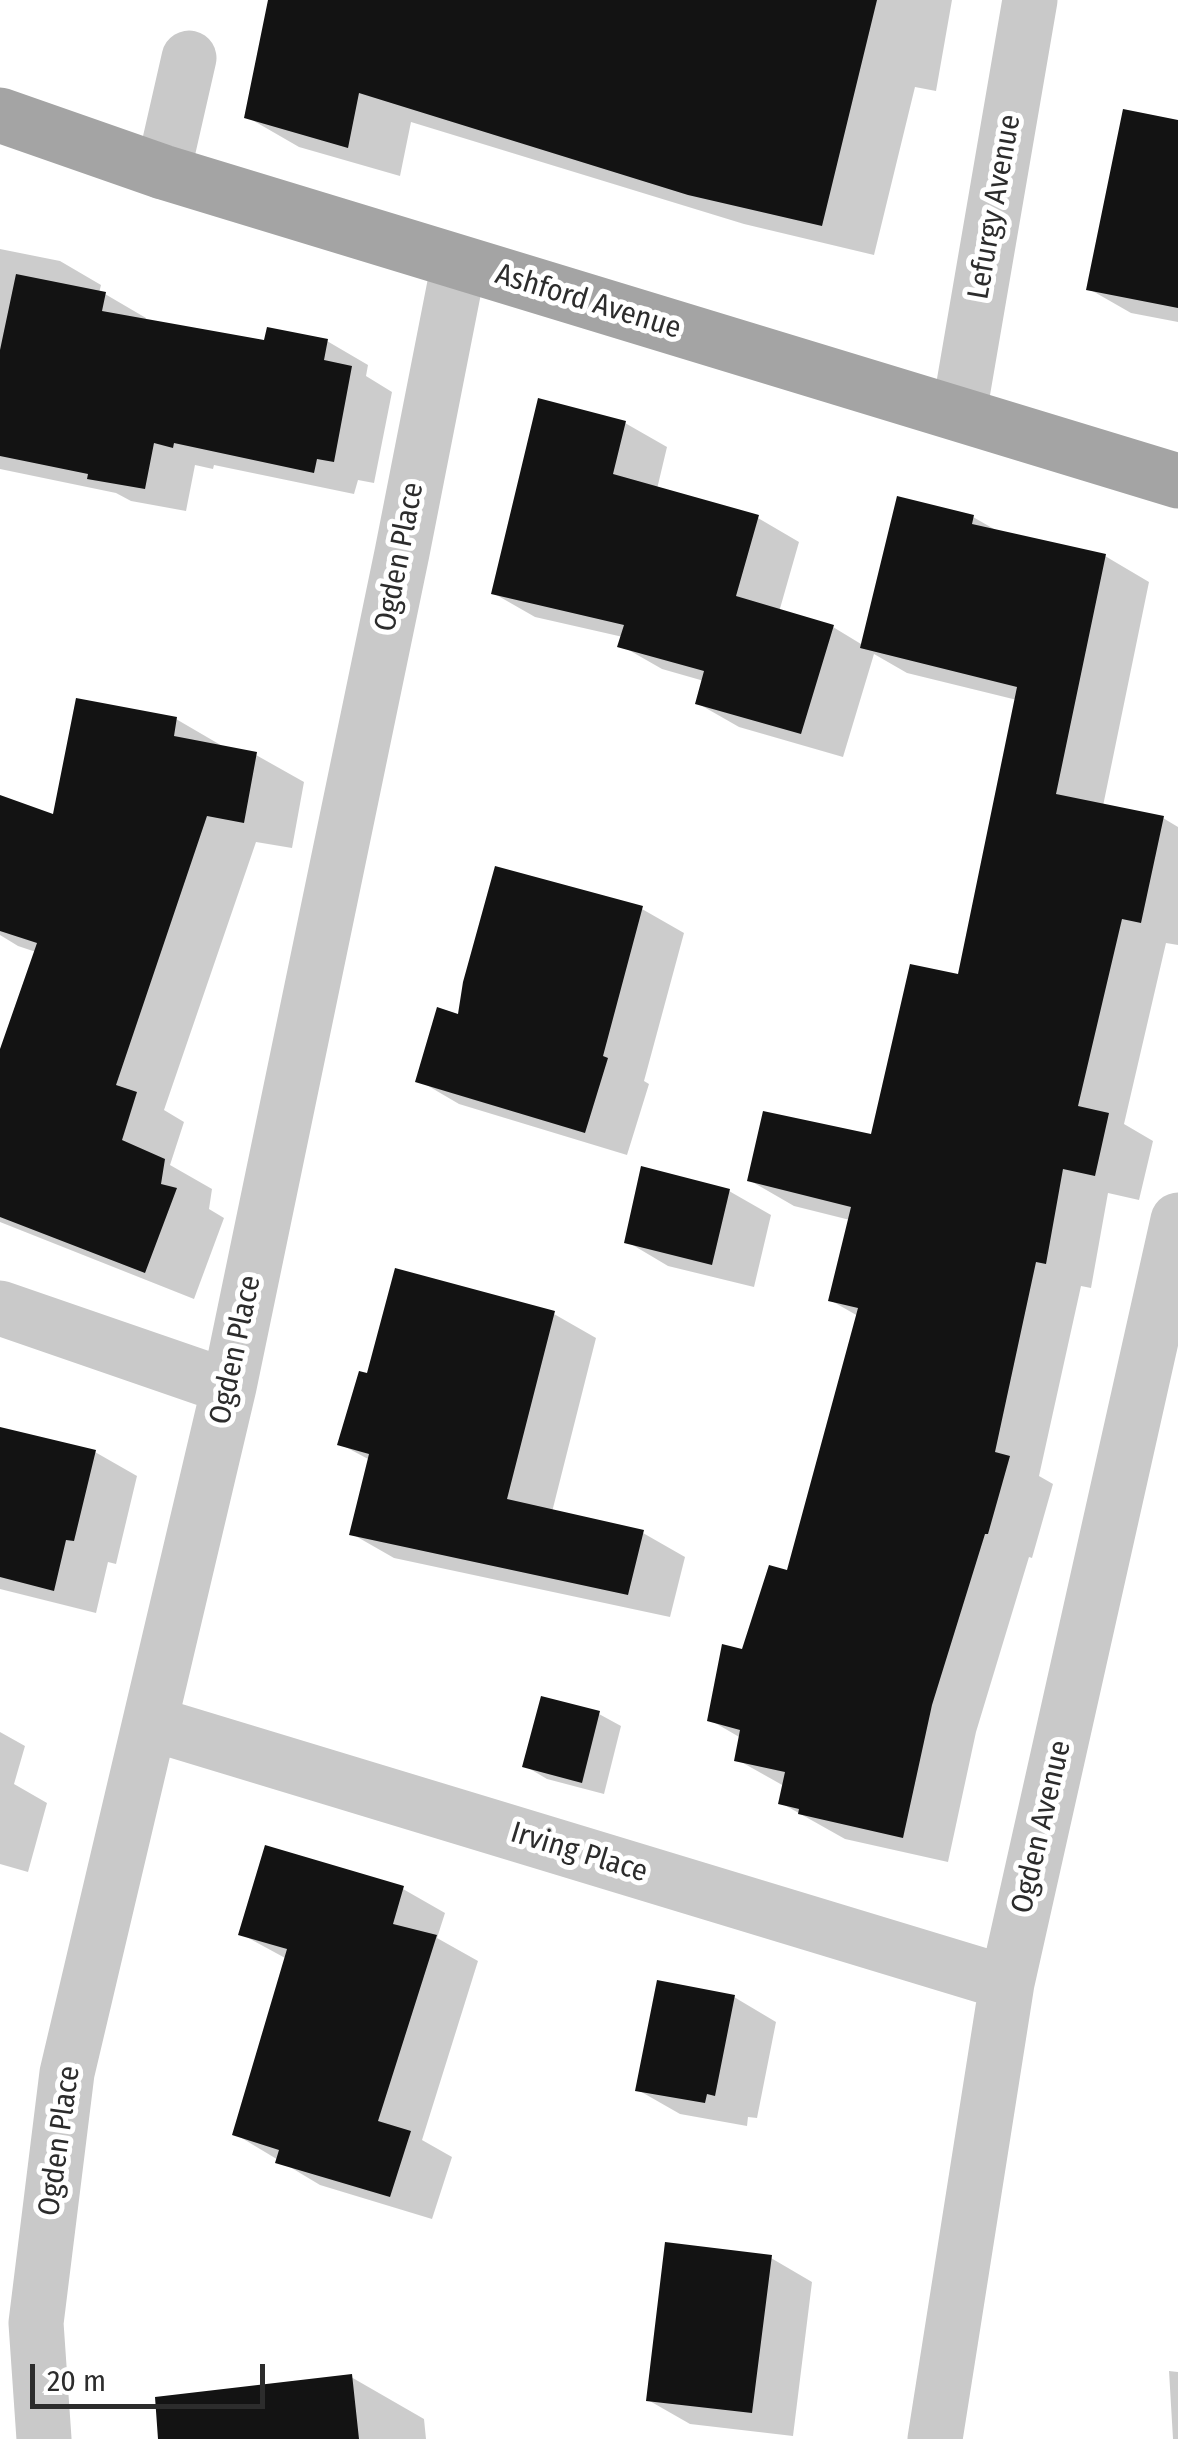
<!DOCTYPE html>
<html>
<head>
<meta charset="utf-8">
<style>
	body { margin:0 }
	#map { position:relative; width:1178px; height:2439px; overflow:hidden; background:#fff; font-family:"Fira Sans Condensed",sans-serif }
	canvas { display:block }
	.scale { position:absolute; left:30px; top:2364px; width:235px; height:45px; box-sizing:border-box; border:5px solid #2c2c2c; border-top:0; padding-left:12px; font-size:30px; line-height:35px; white-space:nowrap; color:#2c2c2c; -webkit-text-stroke:8px #fff; paint-order:stroke }
</style>
</head>
<body>
<div id="map">
<canvas width="1178" height="2439"></canvas>
<div class="scale">20 m</div>
</div>
<script>
const context = document.querySelector('canvas').getContext('2d');
context.lineJoin = 'round';
function paint(path, color) { context.fillStyle = color; context.fill(path, 'evenodd'); }
function strokePath(path, color, width, dash) { context.strokeStyle = color; context.lineWidth = width; context.lineCap = dash ? 'butt' : 'round'; context.setLineDash(dash || []); context.stroke(path); }
function write(font, color, halo, rows, align = 'center') {
  context.font = font + ' "Fira Sans Condensed",sans-serif'; context.lineWidth = 10; context.setLineDash([]); context.textBaseline = 'middle'; context.strokeStyle = halo; context.fillStyle = color; for (const [text, x, y, turn = 0] of rows) {
    context.save(); context.translate(x, y); context.rotate((+turn || 0) * Math.PI / 180); context.textAlign = isNaN(turn) ? turn : align; if (halo) context.strokeText(text, 0, 0); context.fillText(text, 0, 0); context.restore();
  }
}
paint(new Path2D(`
	M 270,0 L 952,0 L 936,91 L 915,87 L 874,255 L 744,224 L 411,122 L 400,176 L 299,147 L 247,117 Z
	M 1178,122 L 1178,322 L 1131,313 L 1089,289 Z
	M 0,249 L 60,261 L 101,285 L 99,293 L 105,294 L 146,318 L 145,321 L 266,343 L 327,341 L 368,365 L 366,376 L 392,392 L 374,483 L 358,480 L 354,494 L 214,465 L 213,469 L 195,465 L 186,511 L 131,501 L 116,493 L 0,469 Z
	M 625,423 L 667,447 L 657,489 L 758,518 L 799,542 L 779,612 L 833,627 L 861,644 L 863,644 L 973,517 L 1001,533 L 1105,556 L 1149,582 L 1103,806 L 1163,818 L 1178,827 L 1178,945 L 1166,943 L 1124,1124 L 1153,1141 L 1139,1200 L 1108,1193 L 1091,1288 L 1081,1286 L 1039,1476 L 1053,1484 L 1032,1558 L 1029,1557 L 976,1732 L 948,1862 L 845,1839 L 781,1803 L 784,1786 L 736,1759 L 741,1738 L 710,1720 L 744,1652 L 789,1573 L 858,1316 L 830,1300 L 850,1220 L 794,1206 L 749,1180 L 873,1137 L 960,977 L 1017,700 L 907,673 L 874,654 L 843,757 L 739,727 L 697,703 L 704,681 L 662,669 L 620,645 L 623,637 L 535,617 L 493,593 Z
	M 176,719 L 224,747 L 256,755 L 304,782 L 292,848 L 256,842 L 164,1110 L 184,1122 L 170,1165 L 212,1189 L 209,1209 L 224,1218 L 194,1299 L 0,1222 L 0,1057 L 36,952 L 18,946 L 0,935 L 0,832 L 55,817 Z
	M 642,909 L 684,933 L 644,1081 L 649,1084 L 627,1155 L 459,1104 L 418,1080 Z
	M 729,1191 L 771,1215 L 754,1287 L 668,1266 L 626,1241 Z
	M 396,1272 L 554,1314 L 596,1338 L 552,1512 L 643,1533 L 685,1557 L 670,1617 L 394,1558 L 352,1534 L 370,1460 L 340,1444 L 368,1376 Z
	M 0,1429 L 95,1452 L 137,1476 L 116,1564 L 108,1562 L 96,1613 L 0,1589 Z
	M 599,1714 L 621,1726 L 604,1794 L 547,1779 L 525,1766 Z
	M 0,1732 L 25,1746 L 14,1784 L 47,1803 L 28,1872 L 0,1864 Z
	M 403,1889 L 445,1913 L 437,1938 L 478,1961 L 422,2140 L 452,2157 L 432,2219 L 320,2185 L 235,2134 L 287,1959 L 241,1934 Z
	M 734,1997 L 776,2022 L 757,2118 L 748,2117 L 747,2126 L 680,2114 L 638,2090 Z
	M 771,2258 L 812,2282 L 793,2436 L 690,2424 L 648,2400 Z
	M 1169,2371 L 1178,2372 L 1178,2439 L 1173,2439 Z
	M 351,2377 L 424,2419 L 426,2439 L 160,2439 Z`), '#0003');
paint(new Path2D(`
	M 268,0 L 877,0 L 822,226 L 688,195 L 359,93 L 348,148 L 244,118 Z
	M 1123,109 L 1178,120 L 1178,308 L 1086,290 Z
	M 16,274 L 106,292 L 102,311 L 264,340 L 267,327 L 328,339 L 324,360 L 352,366 L 334,462 L 317,459 L 314,473 L 174,443 L 173,448 L 154,443 L 145,489 L 87,479 L 88,474 L 0,456 L 0,350 Z
	M 538,398 L 626,421 L 613,474 L 759,515 L 736,596 L 834,625 L 801,734 L 695,704 L 704,671 L 617,647 L 624,625 L 491,594 Z
	M 897,496 L 974,515 L 972,524 L 1106,554 L 1056,794 L 1164,816 L 1141,923 L 1122,919 L 1078,1106 L 1109,1113 L 1095,1176 L 1063,1169 L 1046,1264 L 1036,1262 L 995,1452 L 1010,1456 L 988,1534 L 985,1534 L 932,1705 L 903,1838 L 798,1814 L 799,1809 L 778,1804 L 785,1772 L 734,1761 L 740,1730 L 707,1721 L 722,1644 L 742,1649 L 769,1565 L 787,1570 L 858,1308 L 828,1301 L 851,1207 L 747,1181 L 763,1111 L 871,1134 L 910,964 L 958,974 L 1017,687 L 860,648 Z
	M 76,698 L 177,717 L 174,736 L 257,752 L 244,823 L 207,816 L 116,1085 L 137,1092 L 122,1140 L 165,1159 L 161,1184 L 177,1188 L 145,1273 L 0,1217 L 0,1049 L 37,943 L 0,931 L 0,795 L 53,814 Z
	M 495,866 L 643,906 L 603,1056 L 608,1058 L 585,1133 L 415,1082 L 437,1007 L 458,1014 L 463,982 Z
	M 641,1166 L 730,1189 L 712,1265 L 624,1243 Z
	M 395,1268 L 555,1311 L 507,1499 L 644,1530 L 628,1595 L 349,1535 L 369,1454 L 337,1445 L 359,1371 L 367,1373 Z
	M 0,1427 L 96,1450 L 74,1541 L 66,1540 L 54,1591 L 0,1577 Z
	M 541,1696 L 600,1711 L 582,1783 L 522,1767 Z
	M 265,1845 L 404,1886 L 393,1924 L 437,1935 L 378,2121 L 411,2131 L 390,2197 L 275,2163 L 279,2150 L 232,2135 L 287,1949 L 238,1935 Z
	M 657,1980 L 735,1995 L 715,2096 L 707,2094 L 705,2103 L 635,2091 Z
	M 665,2242 L 772,2255 L 752,2413 L 646,2401 Z
	M 352,2374 L 359,2439 L 158,2439 L 155,2397 Z`), '#131313');
strokePath(new Path2D(`
	M 163,172 L 189,58
	M 959,413 L 1030,0
	M 0,1308 L 229,1387
	M 150,1723 L 1007,1983
	M 44,2439 L 36,2323 L 67,2073 L 229,1387 L 402,553 L 459,263
	M 935,2439 L 1007,1983 L 1178,1220`), '#c9c9c9', 55);
strokePath(new Path2D(`
	M 0,115 L 163,172 L 1178,481`), '#a4a4a4', 55);
write('30px', '#2c2c2c', '#fff', [
	["Lefurgy Avenue",995,207,-80],
	["Ashford Avenue",588,302,17],
	["Ogden Place",400,557,-79],
	["Ogden Place",236,1350,-78],
	["Ogden Avenue",1042,1827,-77],
	["Irving Place",579,1853,17],
	["Ogden Place",60,2141,-82]
]);
</script>
</body>
</html>
